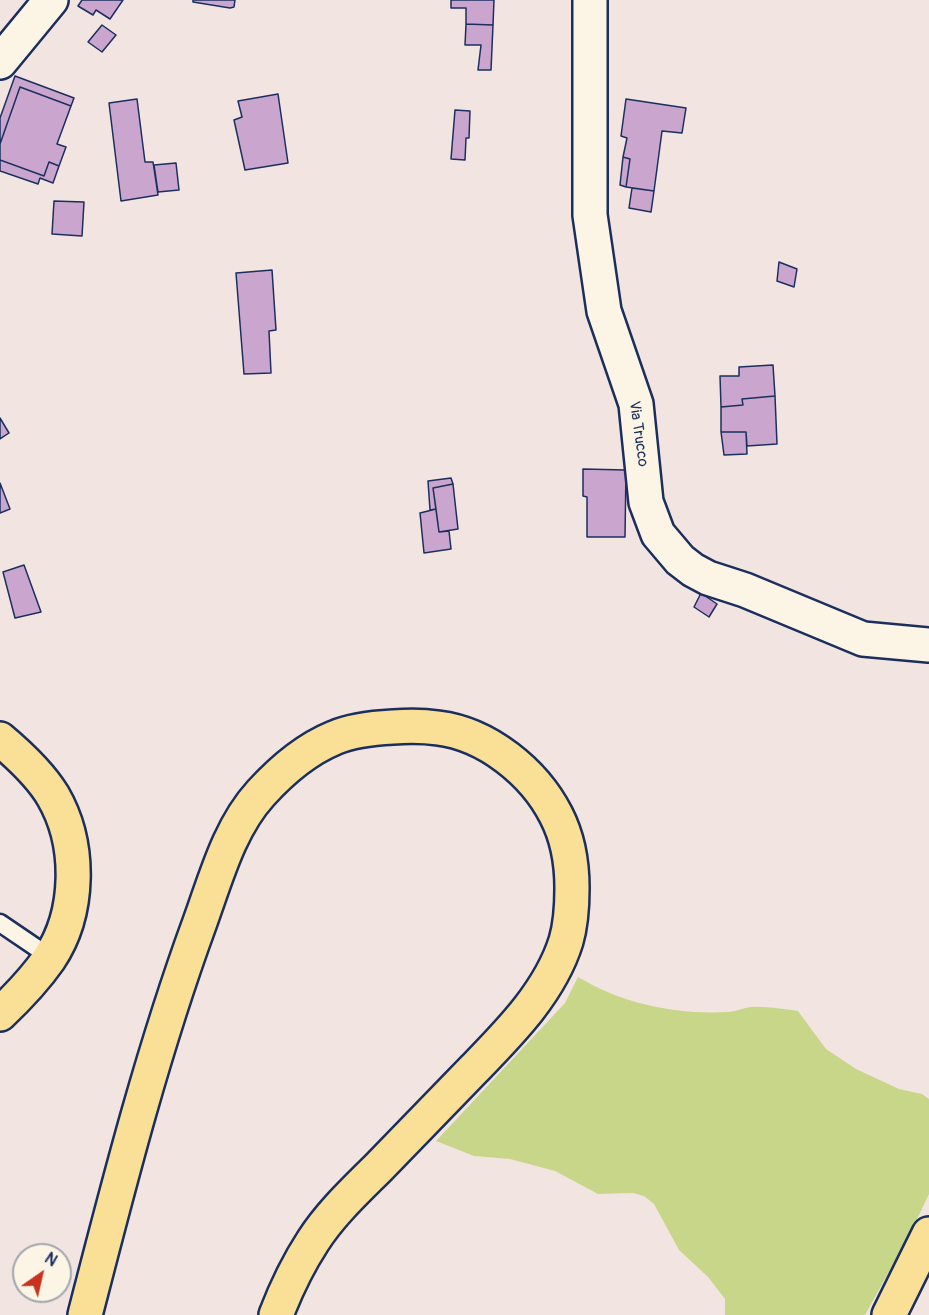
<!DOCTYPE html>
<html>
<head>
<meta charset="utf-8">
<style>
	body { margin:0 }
	#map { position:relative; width:929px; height:1315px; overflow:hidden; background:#f2e5e1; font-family:Pangolin,sans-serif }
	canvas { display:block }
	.north { position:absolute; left:12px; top:1243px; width:60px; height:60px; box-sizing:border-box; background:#fcf5e5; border:2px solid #a2a6af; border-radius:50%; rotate:34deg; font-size:16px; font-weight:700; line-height:24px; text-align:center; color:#1b2f5e }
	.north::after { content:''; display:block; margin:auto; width:21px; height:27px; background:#c8321e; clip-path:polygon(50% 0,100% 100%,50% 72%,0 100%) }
</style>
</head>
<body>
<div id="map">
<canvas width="929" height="1315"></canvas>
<div class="north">N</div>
</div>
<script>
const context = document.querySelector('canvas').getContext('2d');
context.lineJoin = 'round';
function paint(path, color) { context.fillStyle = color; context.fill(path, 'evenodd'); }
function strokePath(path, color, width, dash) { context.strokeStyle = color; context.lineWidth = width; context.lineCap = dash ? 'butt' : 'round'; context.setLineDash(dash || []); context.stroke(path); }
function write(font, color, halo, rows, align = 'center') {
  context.font = font + ' Pangolin,sans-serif'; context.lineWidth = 4.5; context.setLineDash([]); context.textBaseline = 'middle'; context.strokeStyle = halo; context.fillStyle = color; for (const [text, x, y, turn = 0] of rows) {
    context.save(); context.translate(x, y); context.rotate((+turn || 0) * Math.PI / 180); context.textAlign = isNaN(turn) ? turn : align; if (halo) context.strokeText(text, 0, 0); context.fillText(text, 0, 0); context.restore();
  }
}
paint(new Path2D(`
	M 578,977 C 623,1004 676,1015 729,1012 C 736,1011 744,1008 751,1007 C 766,1006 783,1009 798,1011 L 826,1049 L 856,1069 L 899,1089 L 922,1094 L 929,1099 L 929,1194 L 911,1232 L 865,1315 L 725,1315 L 725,1299 L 708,1277 L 679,1250 L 654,1204 L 644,1196 L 633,1193 L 598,1194 L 555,1171 L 510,1159 L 474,1156 L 436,1141 L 565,1003 Z`), '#c8d68a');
const building = new Path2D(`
	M 82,0 L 123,0 L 110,19 L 96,10 L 93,15 L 78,6 Z
	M 193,0 L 235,0 L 234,7 L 230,8 L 193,2 Z
	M 451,0 L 494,0 L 493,25 L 466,24 L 466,8 L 451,8 Z
	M 466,24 L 493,25 L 491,70 L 478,70 L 481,45 L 465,45 Z
	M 102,25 L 116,35 L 102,52 L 88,42 Z
	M 15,76 L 74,98 L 71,106 L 20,87 L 0,144 L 0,118 Z
	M 20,87 L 71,106 L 57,144 L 66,147 L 59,166 L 49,162 L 44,176 L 0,160 L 0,144 Z
	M 278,94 L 288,163 L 245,170 L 234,120 L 242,117 L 238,101 Z
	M 137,99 L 145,162 L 153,162 L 158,195 L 121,201 L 109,103 Z
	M 626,99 L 686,108 L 682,133 L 662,131 L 654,191 L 626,187 L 630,159 L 623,157 L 627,138 L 621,136 Z
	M 455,110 L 470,111 L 469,138 L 466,138 L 465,160 L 451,159 Z
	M 623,157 L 630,159 L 626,187 L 620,185 Z
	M 0,160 L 44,176 L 49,162 L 59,166 L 53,183 L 40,178 L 38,184 L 0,171 Z
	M 176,163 L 179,190 L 158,192 L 154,165 Z
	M 632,188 L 654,191 L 651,212 L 629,208 Z
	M 54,201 L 84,202 L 82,236 L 52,234 Z
	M 779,262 L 797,269 L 794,287 L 777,281 Z
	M 272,270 L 276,330 L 269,331 L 271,373 L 244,374 L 236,273 Z
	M 773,365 L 775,396 L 742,399 L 743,405 L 721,407 L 720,376 L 739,376 L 739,367 Z
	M 775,396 L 777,444 L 747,446 L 746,432 L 721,432 L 721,407 L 743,405 L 742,399 Z
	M 0,418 L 9,433 L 0,439 Z
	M 721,432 L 746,432 L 747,454 L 724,455 Z
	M 583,469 L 626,470 L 625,537 L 587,537 L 587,497 L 583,496 Z
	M 451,478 L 453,484 L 433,488 L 436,509 L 430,510 L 428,481 Z
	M 0,483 L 10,509 L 0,513 Z
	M 453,484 L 458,529 L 439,532 L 433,488 Z
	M 436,509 L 439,532 L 449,531 L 451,549 L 424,553 L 420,513 Z
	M 24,565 L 41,612 L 15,618 L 3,572 Z
	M 701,593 L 717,604 L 709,617 L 694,607 Z`);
paint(building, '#caa6cf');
strokePath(building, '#1b2f5e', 1.5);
const service = new Path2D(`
	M 0,923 L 50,957`);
const minor = new Path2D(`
	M 590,0 L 590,215 L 604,311 L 636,404 L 646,502 L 658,534 L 680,560 L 693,570 L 708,578 L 745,590 L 863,639 L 929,645
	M 0,62 L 51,0`);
const motorway = new Path2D(`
	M 0,739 C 19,755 40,774 53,796 C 81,844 80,913 49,959 C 35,979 18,997 0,1014
	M 85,1315 C 119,1183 153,1050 200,922 C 216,878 229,828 261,793 C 282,770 305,750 334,738 C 352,730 373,728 393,727 C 408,726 424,726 438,728 C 487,734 534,772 556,815 C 568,838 572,863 572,888 C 572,905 571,924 566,941 C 550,992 510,1032 474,1069 C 442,1102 411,1134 379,1167 C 356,1190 331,1213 313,1241 C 298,1264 286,1289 276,1315
	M 889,1315 L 929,1234`);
strokePath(service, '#1b2f5e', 21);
strokePath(minor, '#1b2f5e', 38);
strokePath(motorway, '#1b2f5e', 38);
strokePath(service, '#fcf5e5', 16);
strokePath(minor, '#fcf5e5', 33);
strokePath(motorway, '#fadf96', 33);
write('15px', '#1b2f5e', '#fcf5e5', [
	["Via Trucco",638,434,82]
]);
</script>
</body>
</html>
